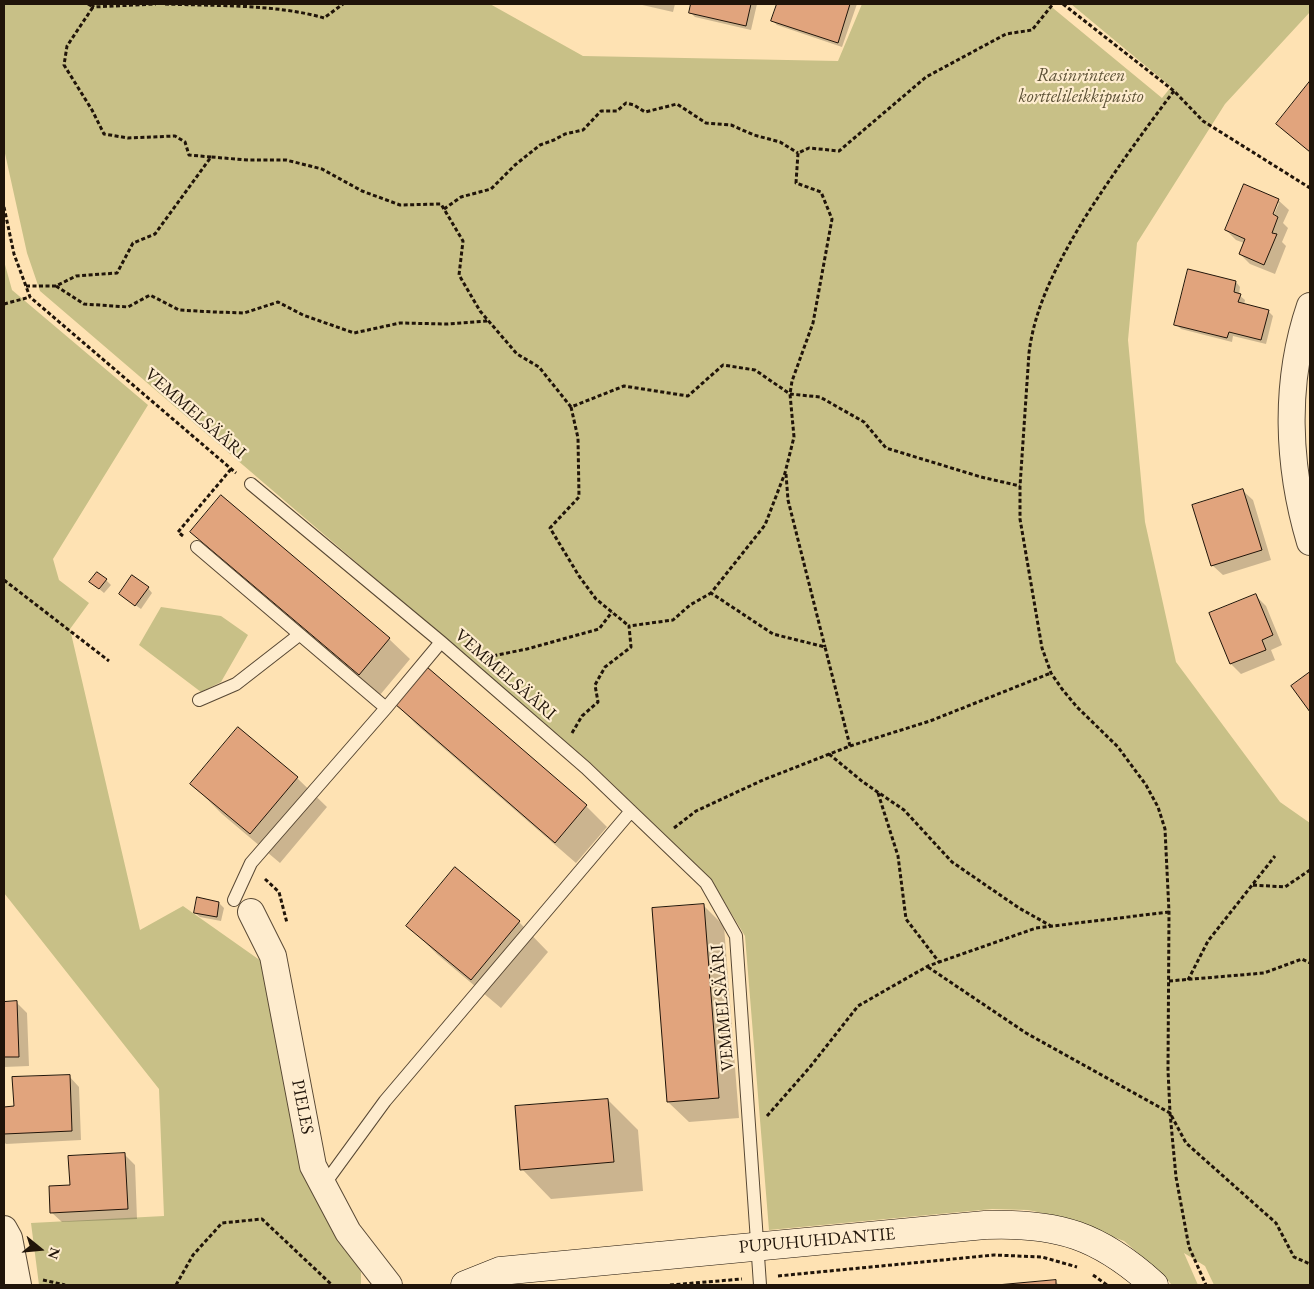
<!DOCTYPE html>
<html>
<head>
<meta charset="utf-8">
<style>
	body { margin:0 }
	#map { position:relative; width:1314px; height:1289px; overflow:hidden; background:#fee2b3; font-family:"EB Garamond",serif }
	canvas { display:block }
	.frame { position:absolute; inset:0; border:5px solid #201409; pointer-events:none }
	.north { position:absolute; left:15px; top:1224px; width:50px; height:50px; -webkit-text-stroke:4px #feecce; paint-order:stroke; rotate:107deg; font-size:14px; font-weight:700; line-height:20px; text-align:center; color:#201409 }
	.north::after { content:''; display:block; margin:auto; width:18px; height:22px; background:#201409; clip-path:polygon(50% 0,100% 100%,50% 72%,0 100%) }
</style>
</head>
<body>
<div id="map">
<canvas width="1314" height="1289"></canvas>
<div class="frame"></div>
<div class="north">N</div>
</div>
<script>
const context = document.querySelector('canvas').getContext('2d');
context.lineJoin = 'round';
function paint(path, color) { context.fillStyle = color; context.fill(path, 'evenodd'); }
function strokePath(path, color, width, dash) { context.strokeStyle = color; context.lineWidth = width; context.lineCap = dash ? 'butt' : 'round'; context.setLineDash(dash || []); context.stroke(path); }
function write(font, color, halo, rows, align = 'center') {
  context.font = font + ' "EB Garamond",serif'; context.lineWidth = 4.5; context.setLineDash([]); context.textBaseline = 'middle'; context.strokeStyle = halo; context.fillStyle = color; for (const [text, x, y, turn = 0] of rows) {
    context.save(); context.translate(x, y); context.rotate((+turn || 0) * Math.PI / 180); context.textAlign = isNaN(turn) ? turn : align; if (halo) context.strokeText(text, 0, 0); context.fillText(text, 0, 0); context.restore();
  }
}
paint(new Path2D(`
	M 4,4 L 490,4 L 583,56 L 838,61 L 862,4 L 1048,4 L 1162,98 L 1171,87 L 1071,4 L 1310,4 L 1310,12 L 1225,104 L 1137,243 L 1128,340 L 1145,522 L 1176,662 L 1280,802 L 1310,823 L 1310,1285 L 1214,1285 L 1205,1266 L 1184,1253 L 1198,1285 L 1172,1285 L 1161,1273 L 1124,1241 L 1057,1216 L 1028,1210 L 992,1209 L 769,1230 L 745,936 L 710,878 L 594,766 L 40,291 L 27,253 L 4,149 Z
	M 4,261 L 12,290 L 148,405 L 53,559 L 59,580 L 89,603 L 70,629 L 140,930 L 183,906 L 261,961 L 310,1188 L 361,1272 L 361,1285 L 39,1285 L 31,1223 L 164,1216 L 159,1089 L 4,893 Z
	M 161,607 L 221,616 L 248,635 L 221,682 L 201,692 L 139,645 Z`), '#c8c087');
paint(new Path2D(`
	M 638,4 L 675,4 L 673,12 Z
	M 692,4 L 757,4 L 751,30 L 695,17 L 690,12 Z
	M 778,4 L 857,4 L 842,47 L 777,25 L 772,20 Z
	M 1310,83 L 1310,151 L 1277,124 Z
	M 1278,200 L 1289,210 L 1283,223 L 1288,228 L 1282,242 L 1286,246 L 1275,274 L 1250,264 L 1240,254 L 1244,243 L 1236,240 L 1226,230 ZM 1276,203 L 1279,203 L 1271,221 L 1269,220 Z
	M 1236,282 L 1240,287 L 1239,295 L 1245,300 L 1244,305 L 1268,311 L 1273,316 L 1266,344 L 1233,336 L 1232,342 L 1181,329 L 1176,324 Z
	M 1242,490 L 1253,500 L 1271,560 L 1223,575 L 1212,565 Z
	M 191,531 L 389,639 L 410,659 L 380,695 L 212,552 Z
	M 106,580 L 111,585 L 104,593 L 91,582 Z
	M 148,588 L 152,593 L 141,609 L 125,598 Z
	M 1256,596 L 1266,606 L 1282,645 L 1271,650 L 1275,660 L 1241,674 L 1231,664 Z
	M 427,669 L 586,806 L 607,827 L 576,863 L 417,725 L 396,704 Z
	M 297,778 L 327,807 L 280,863 L 222,814 L 192,784 Z
	M 219,903 L 224,908 L 221,921 L 200,917 L 195,913 Z
	M 703,905 L 724,926 L 739,1118 L 689,1122 L 668,1102 Z
	M 519,922 L 548,952 L 501,1008 L 438,955 L 408,926 Z
	M 16,1002 L 27,1013 L 29,1066 L 4,1067 L 4,1003 Z
	M 69,1076 L 79,1087 L 81,1140 L 6,1144 L 4,1142 L 4,1108 L 15,1108 Z
	M 608,1100 L 638,1130 L 643,1191 L 551,1199 L 522,1169 Z
	M 125,1155 L 135,1165 L 137,1219 L 62,1222 L 51,1212 Z
	M 1055,1281 L 1059,1285 L 1011,1285 Z`), '#0003');
const building = new Path2D(`
	M 691,4 L 751,4 L 746,26 L 689,13 Z
	M 777,4 L 850,4 L 838,43 L 771,21 Z
	M 1310,81 L 1310,152 L 1276,124 Z
	M 1244,184 L 1279,199 L 1273,214 L 1278,217 L 1272,233 L 1277,234 L 1264,265 L 1239,254 L 1245,239 L 1225,230 Z
	M 1188,269 L 1236,281 L 1234,292 L 1241,294 L 1238,302 L 1269,310 L 1261,340 L 1229,332 L 1227,338 L 1174,325 Z
	M 1243,489 L 1262,550 L 1211,566 L 1192,505 Z
	M 221,495 L 390,638 L 359,675 L 190,532 Z
	M 97,572 L 107,579 L 99,589 L 89,582 Z
	M 132,575 L 149,587 L 135,606 L 119,594 Z
	M 1256,594 L 1273,635 L 1262,640 L 1266,650 L 1230,664 L 1209,613 Z
	M 427,667 L 587,805 L 555,843 L 395,704 Z
	M 1310,672 L 1310,712 L 1291,686 Z
	M 238,727 L 298,777 L 250,834 L 190,784 Z
	M 455,867 L 520,921 L 471,980 L 406,926 Z
	M 197,897 L 219,902 L 217,917 L 194,913 Z
	M 704,904 L 719,1098 L 667,1102 L 652,908 Z
	M 17,1001 L 19,1057 L 4,1057 L 4,1002 Z
	M 70,1075 L 72,1131 L 4,1134 L 4,1107 L 14,1106 L 12,1077 Z
	M 608,1099 L 614,1162 L 520,1170 L 515,1106 Z
	M 125,1153 L 128,1209 L 50,1213 L 49,1186 L 70,1185 L 68,1156 Z
	M 1056,1280 L 1056,1285 L 997,1285 Z`);
paint(building, '#e1a47d');
strokePath(building, '#201409', 1);
const lane = new Path2D(`
	M 251,484 L 441,642 L 586,768 L 706,883 L 736,936 L 760,1285
	M 197,547 L 386,708
	M 199,700 L 236,684 L 299,635
	M 234,900 L 251,863 L 386,708 L 441,642
	M 323,1186 L 385,1101 L 631,811`);
const street = new Path2D(`
	M 1310,306 C 1284,382 1287,465 1310,542
	M 251,912 L 273,956 L 313,1166 L 348,1232 L 389,1285
	M 4,1229 L 9,1238 L 18,1285`);
const secondary = new Path2D(`
	M 465,1285 L 500,1271 L 985,1225 C 1058,1222 1100,1236 1154,1285`);
strokePath(lane, '#584834', 14);
strokePath(street, '#584834', 28);
strokePath(secondary, '#201409', 29);
strokePath(new Path2D(`
	M 88,4 L 93,7 L 67,46 L 64,65 L 92,110 L 104,134 L 128,138 L 175,136 L 185,142 L 189,155 L 211,157
	M 93,4 L 93,7 L 156,4
	M 165,4 C 215,6 276,4 324,18 L 343,4
	M 1063,4 L 1174,91 L 1203,121 L 1310,188
	M 1174,91 C 1142,133 1112,175 1084,219 C 1059,261 1035,304 1029,353 L 1020,486 L 1020,519 L 1042,648 L 1051,673 L 1062,689 L 1077,707 L 1118,747 L 1146,785 L 1158,807 L 1165,829 L 1169,912 L 1168,1070 L 1170,1113 L 1176,1177 L 1189,1247 L 1206,1285
	M 4,207 L 14,254 L 30,297 L 236,473
	M 444,209 L 461,197 L 491,189 L 515,165 L 540,145 L 554,140 L 565,134 L 583,130 L 601,111 L 617,111 L 626,103 L 634,105 L 645,112 L 677,104 L 706,123 L 731,125 L 754,135 L 780,142 L 798,153
	M 26,286 L 56,286 L 76,276 L 117,273 L 133,243 L 155,234 L 211,157 L 248,160 L 286,160 L 322,169 L 362,191 L 400,205 L 441,204 L 463,241 L 459,275 L 480,311 L 517,354 L 539,367 L 571,407 L 624,386 L 688,396 L 723,365 L 755,370 L 790,394 L 820,397 L 864,422 L 886,448 L 981,477 L 1020,486
	M 56,286 L 84,304 L 128,307 L 150,295 L 179,310 L 215,312 L 244,313 L 278,302 L 303,315 L 354,333 L 400,323 L 447,324 L 488,321
	M 4,304 L 30,297
	M 571,407 L 578,438 L 579,497 L 550,528 L 579,576 L 596,599 L 629,626
	M 786,474 L 788,500 L 825,647
	M 183,536 L 178,532 L 231,469
	M 4,580 L 109,661
	M 487,657 L 527,649 L 599,629 L 612,612
	M 572,733 L 582,716 L 598,702 L 595,685 L 605,667 L 631,647 L 629,626 L 673,620 L 690,605 L 711,593
	M 850,746 L 825,647 L 773,634 L 711,593 L 765,525 L 785,473 L 794,437 L 790,394 L 792,381 L 813,323 L 832,219 L 821,192 L 796,183 L 798,153 L 809,148 L 839,151 L 926,77 L 1006,34 L 1032,30 L 1053,4
	M 829,754 L 863,782 L 904,810 L 952,862 L 1019,908 L 1051,926
	M 878,793 L 898,856 L 906,919 L 939,962
	M 674,828 L 696,811 L 763,780 L 850,746 L 930,721 L 1051,673
	M 265,879 L 279,892 L 287,923
	M 1253,885 L 1285,887 L 1310,870
	M 928,967 L 1026,1033 L 1170,1113 L 1186,1143 L 1276,1223 L 1294,1257 L 1310,1264
	M 1188,980 L 1208,941 L 1275,856
	M 1169,981 L 1264,973 L 1302,959 L 1310,963
	M 767,1116 L 810,1067 L 858,1006 L 928,966 L 1036,928 L 1169,912
	M 1093,1275 L 1107,1285
	M 778,1276 L 994,1255 L 1042,1257 L 1077,1267
	M 43,1280 L 65,1285
	M 176,1285 L 193,1255 L 222,1223 L 262,1219 L 332,1285
	M 670,1285 L 742,1279`), '#201409', 3, [4, 2.5]);
strokePath(lane, '#feecce', 12);
strokePath(street, '#feecce', 26);
strokePath(secondary, '#feecce', 28);
write('italic 18px', '#5b5035', '#feecce', [
	["Rasinrinteen",1081,76],
	["korttelileikkipuisto",1081,97]
]);
write('18px', '#201409', '#feecce', [
	["VEMMELSÄÄRI",195,414,41],
	["VEMMELSÄÄRI",505,675,41],
	["VEMMELSÄÄRI",723,1008,-95],
	["PIELES",302,1107,79],
	["PUPUHUHDANTIE",817,1241,-5]
]);
</script>
</body>
</html>
